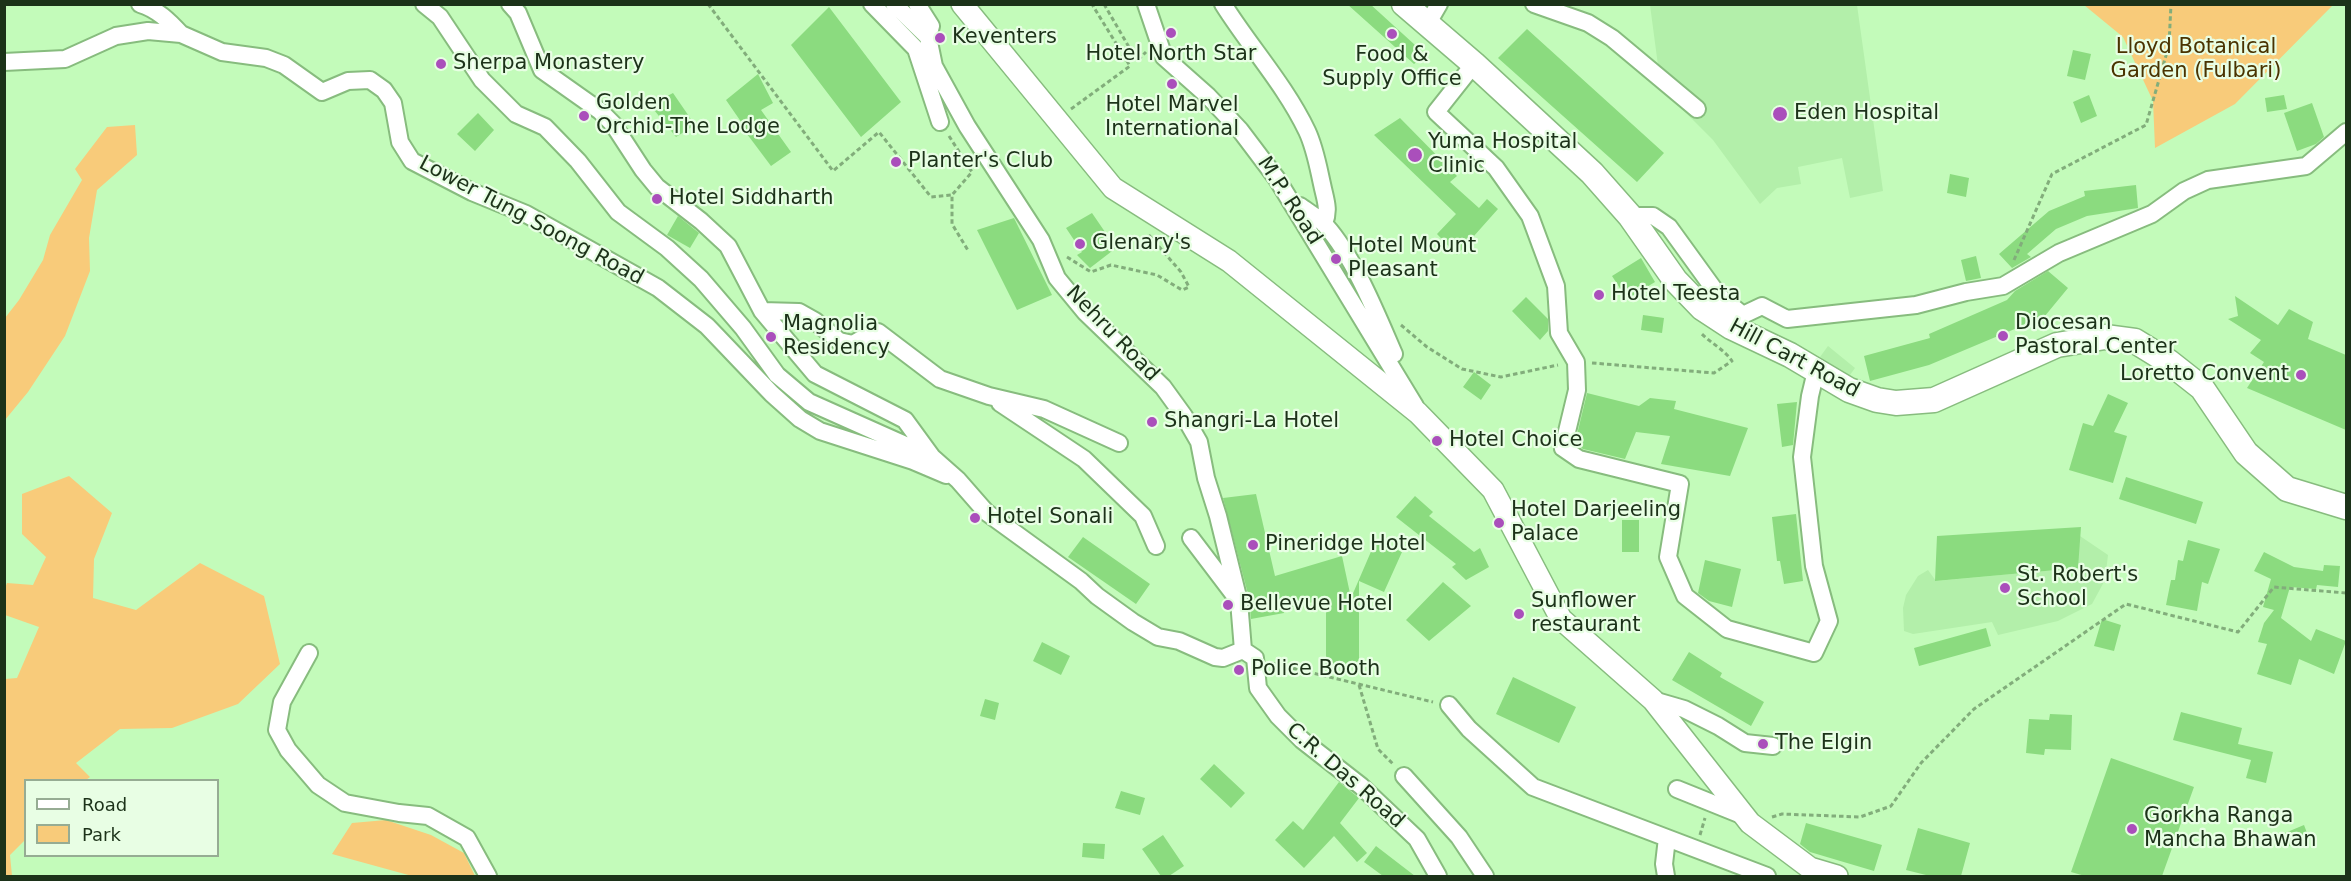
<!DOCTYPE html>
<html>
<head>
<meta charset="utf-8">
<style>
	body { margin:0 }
	#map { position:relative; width:2351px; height:881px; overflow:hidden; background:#c3fbba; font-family:"DejaVu Sans",sans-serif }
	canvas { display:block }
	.frame { position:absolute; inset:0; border:6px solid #1c3219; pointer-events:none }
	.legend { position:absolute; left:24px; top:779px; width:195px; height:78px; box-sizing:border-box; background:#e8fee4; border:2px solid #96ac93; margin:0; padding:8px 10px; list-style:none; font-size:18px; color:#1c3219 }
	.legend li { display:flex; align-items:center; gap:12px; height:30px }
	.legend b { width:30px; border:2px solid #96ac93 }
</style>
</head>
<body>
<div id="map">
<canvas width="2351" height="881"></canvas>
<div class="frame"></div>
<ul class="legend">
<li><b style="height:8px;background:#fff"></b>Road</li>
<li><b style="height:16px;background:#f8cb7a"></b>Park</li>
</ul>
</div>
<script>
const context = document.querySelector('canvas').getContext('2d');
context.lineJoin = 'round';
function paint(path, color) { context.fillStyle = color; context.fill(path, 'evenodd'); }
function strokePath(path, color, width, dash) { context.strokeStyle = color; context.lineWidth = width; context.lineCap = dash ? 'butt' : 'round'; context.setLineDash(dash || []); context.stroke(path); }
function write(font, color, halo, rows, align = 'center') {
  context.font = font + ' "DejaVu Sans",sans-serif'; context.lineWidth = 4.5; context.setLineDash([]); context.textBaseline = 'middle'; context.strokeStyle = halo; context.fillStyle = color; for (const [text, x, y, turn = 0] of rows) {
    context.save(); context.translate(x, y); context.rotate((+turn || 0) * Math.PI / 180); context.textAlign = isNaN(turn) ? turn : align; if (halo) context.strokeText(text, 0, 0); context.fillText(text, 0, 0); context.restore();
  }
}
paint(new Path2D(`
	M 1650,5 L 1857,5 L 1883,191 L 1850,198 L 1842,158 L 1798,167 L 1801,184 L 1777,188 L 1760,204 L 1713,140 L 1661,88 Z
	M 1828,346 L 1855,368 L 1847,379 L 1820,357 Z
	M 2080,536 L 2108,555 L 2105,580 L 2092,604 L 2058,621 L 1998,635 L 1992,622 L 1913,634 L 1904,631 L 1903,608 L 1906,595 L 1918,576 L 1928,570 L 1936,581 L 2077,568 Z`), '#b3efaa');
paint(new Path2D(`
	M 2084,5 L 2333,5 L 2235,104 L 2155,148 L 2153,101 L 2123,37 Z
	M 135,125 L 137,155 L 97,190 L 89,238 L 90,271 L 65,336 L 28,392 L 5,420 L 5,318 L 19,300 L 43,260 L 50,235 L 82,180 L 75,169 L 107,127 Z
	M 69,476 L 112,513 L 94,559 L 93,598 L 136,610 L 200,563 L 264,596 L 280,664 L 238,704 L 172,728 L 120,729 L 76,763 L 90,777 L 86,780 L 26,780 L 25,840 L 10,855 L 12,876 L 5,876 L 5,679 L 17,678 L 39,627 L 5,615 L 5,588 L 7,583 L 33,585 L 46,557 L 22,534 L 22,494 Z
	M 386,820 L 431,835 L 464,853 L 475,876 L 412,876 L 332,854 L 352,823 Z`), '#f8cb7a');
paint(new Path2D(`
	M 1347,4 L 1370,4 L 1426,55 L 1414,64 Z
	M 829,7 L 901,102 L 861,137 L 791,45 Z
	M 1527,29 L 1664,153 L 1637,182 L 1498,58 Z
	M 2073,50 L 2091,54 L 2085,80 L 2067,76 Z
	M 758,74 L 773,103 L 761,110 L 791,152 L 771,166 L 744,130 L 746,129 L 726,100 Z
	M 673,93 L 695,125 L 676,137 L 650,105 Z
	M 2089,95 L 2097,116 L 2081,123 L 2073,102 Z
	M 2284,95 L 2287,109 L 2267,112 L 2265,98 Z
	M 2312,103 L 2324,137 L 2316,144 L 2297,151 L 2284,113 Z
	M 478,113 L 494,130 L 475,151 L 457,134 Z
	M 1400,118 L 1457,176 L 1450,182 L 1479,208 L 1487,199 L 1498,209 L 1457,255 L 1437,234 L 1456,214 L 1374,135 Z
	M 1950,174 L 1969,178 L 1966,197 L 1947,193 Z
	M 2136,185 L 2138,208 L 2087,216 L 2056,229 L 2027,254 L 2031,257 L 2012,268 L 1999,254 L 2049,211 L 2085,196 L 2084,191 Z
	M 1092,213 L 1116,248 L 1090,268 L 1077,255 L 1082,252 L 1066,228 Z
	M 678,216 L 699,233 L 690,248 L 667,235 Z
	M 1014,218 L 1052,295 L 1017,310 L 977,230 Z
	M 1976,256 L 1981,278 L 1966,281 L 1961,260 Z
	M 1641,258 L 1655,282 L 1627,299 L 1612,276 Z
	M 2048,271 L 2068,288 L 2035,328 L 2029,323 L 1929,365 L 1870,381 L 1864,356 L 1930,338 L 1929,334 L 2007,300 L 2015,291 Z
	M 2235,296 L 2278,325 L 2289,309 L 2313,322 L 2308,339 L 2346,355 L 2346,430 L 2247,388 L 2264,362 L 2250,353 L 2261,340 L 2228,319 L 2238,316 Z
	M 1526,297 L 1548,319 L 1548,331 L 1540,340 L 1512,311 Z
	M 1643,315 L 1664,318 L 1662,333 L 1641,330 Z
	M 1474,372 L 1491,385 L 1481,400 L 1463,387 Z
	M 1587,393 L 1639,406 L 1650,398 L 1676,401 L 1674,409 L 1748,428 L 1730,476 L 1661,464 L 1670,436 L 1636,432 L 1625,459 L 1583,449 L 1575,443 Z
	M 2108,394 L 2128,403 L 2114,432 L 2127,436 L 2113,483 L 2069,470 L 2083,423 L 2093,426 Z
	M 1797,402 L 1793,445 L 1782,447 L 1777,404 Z
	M 2126,477 L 2203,502 L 2196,524 L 2119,499 Z
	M 1256,494 L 1275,576 L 1342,556 L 1351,598 L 1376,540 L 1402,552 L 1384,592 L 1359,581 L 1359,665 L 1326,665 L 1326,599 L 1283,609 L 1284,613 L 1251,619 L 1249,598 L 1223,498 Z
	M 1415,496 L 1433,512 L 1429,516 L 1474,552 L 1480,548 L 1489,567 L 1466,580 L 1452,567 L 1456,564 L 1396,517 Z
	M 1796,514 L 1803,581 L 1784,584 L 1780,561 L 1777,561 L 1772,517 Z
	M 1622,520 L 1639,520 L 1639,552 L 1622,552 Z
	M 2081,527 L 2078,568 L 1935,581 L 1937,536 Z
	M 1083,537 L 1150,584 L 1136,604 L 1068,557 Z
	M 2188,540 L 2220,549 L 2208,584 L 2202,582 L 2197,611 L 2166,605 L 2171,580 L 2175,580 L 2178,560 L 2183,561 Z
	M 2264,552 L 2294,567 L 2323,571 L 2324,565 L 2340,566 L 2338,587 L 2317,585 L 2316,589 L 2290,587 L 2281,618 L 2311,641 L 2316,629 L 2346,641 L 2334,674 L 2299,659 L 2291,685 L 2257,674 L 2267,644 L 2258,642 L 2264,623 L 2274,610 L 2263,607 L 2271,579 L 2254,571 Z
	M 1705,560 L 1741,569 L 1732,607 L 1709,601 L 1698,593 Z
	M 1443,582 L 1471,606 L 1429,641 L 1406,620 Z
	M 2102,619 L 2121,625 L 2114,651 L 2094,646 Z
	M 1986,628 L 1991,646 L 1919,666 L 1914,648 Z
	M 1042,642 L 1070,656 L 1061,675 L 1033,661 Z
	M 1689,652 L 1722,673 L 1720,677 L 1764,702 L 1751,726 L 1672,680 Z
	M 1513,677 L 1576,707 L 1559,743 L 1496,714 Z
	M 985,699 L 999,703 L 995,720 L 980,716 Z
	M 2181,712 L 2242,728 L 2238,744 L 2273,752 L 2266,783 L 2246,778 L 2251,760 L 2173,740 Z
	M 2050,714 L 2072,715 L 2071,750 L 2045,749 L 2044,755 L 2026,753 L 2029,719 L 2049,720 Z
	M 2111,758 L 2194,787 L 2162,876 L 2085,876 L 2071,872 Z
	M 1214,764 L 1245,793 L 1231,808 L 1200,779 Z
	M 1339,782 L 1359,798 L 1340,823 L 1367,853 L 1357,862 L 1334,836 L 1304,868 L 1275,840 L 1293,821 L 1303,830 Z
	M 1121,791 L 1145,798 L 1140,815 L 1115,808 Z
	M 1806,823 L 1882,845 L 1874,871 L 1810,852 L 1800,844 Z
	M 2304,825 L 2309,838 L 2285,848 L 2280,835 Z
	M 1918,828 L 1970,843 L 1961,876 L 1930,876 L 1906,870 Z
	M 1163,835 L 1184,866 L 1169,876 L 1161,876 L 1142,849 Z
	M 1083,843 L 1105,844 L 1104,859 L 1082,857 Z
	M 1376,846 L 1415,876 L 1383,876 L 1364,862 Z`), '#8bdb7f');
const minor = new Path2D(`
	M 140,4 C 157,9 169,21 181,34
	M 424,4 L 440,17 L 482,80 L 516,114 L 545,127 L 578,161 L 618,212 L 667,248 L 701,279 L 743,328 L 777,375 L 809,402 L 930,456
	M 510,4 L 518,13 L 542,70 L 600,111 L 613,124 L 643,170 L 657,187 L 701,221 L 728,246 L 762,311 L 815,374 L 905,420 L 932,457 L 958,480 L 986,512 L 1081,581 L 1097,596 L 1133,622 L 1158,637 L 1179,641 L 1215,657 L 1223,658 L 1243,650 L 1255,658 L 1258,688 L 1278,716 L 1302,740 L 1361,786 L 1417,839 L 1438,876
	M 872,4 L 916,49 L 940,122
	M 894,4 L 928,37
	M 917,4 L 931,26 L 928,37 L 934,66 L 967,126 L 1041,240 L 1057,278 L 1085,312 L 1163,387 L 1184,416 L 1199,442 L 1206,478 L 1218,516 L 1239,601 L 1243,650
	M 1146,4 L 1164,57 L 1208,96 L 1240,130 L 1277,179 L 1415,406
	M 1223,4 C 1250,47 1285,85 1307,131 C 1315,148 1318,166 1322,184 C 1325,199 1330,209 1324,224
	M 1534,4 L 1588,23 L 1612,38 L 1697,109
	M 1428,23 L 1439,4
	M 4,62 L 65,59 L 116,36 L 148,31 L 181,34 L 222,52 L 266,58 L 284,65 L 322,92 L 348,81 L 370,80 L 384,90 L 393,103 L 400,142 L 412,161 L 472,192 L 526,214 L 658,288 L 707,326 L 772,394 L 800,419 L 820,431 L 913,461 L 946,475
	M 1474,64 L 1436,112 L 1496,168 L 1530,216 L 1556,286 L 1559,333 L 1576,362 L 1577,390 L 1563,448 L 1579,459 L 1680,484 L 1668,557 L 1685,596 L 1727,629 L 1814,653 L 1829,621 L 1814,566 L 1802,457 L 1810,396 L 1816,371
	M 1300,206 C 1308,212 1319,218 1326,226 C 1354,257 1377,315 1394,354
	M 1630,216 L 1653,216 L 1669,227 L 1719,296 L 1743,315 L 1762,306 L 1787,319 L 1916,305 L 1966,292 L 2003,286 L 2059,253 L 2152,214 L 2184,191 L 2208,180 L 2306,166 L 2346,132
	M 762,311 L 799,312 L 815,321 L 839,341 L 853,344 L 872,333 L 878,332 L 940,379 L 989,396 L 1044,409 L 1119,443
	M 1000,403 L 1084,459 L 1143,516 L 1156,546
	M 1191,538 L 1235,596
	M 309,653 L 282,702 L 277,730 L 288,750 L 318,785 L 345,803 L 399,813 L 428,816 L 467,838 L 488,876
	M 1653,700 L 1684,709 L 1718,726 L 1745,743 L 1773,746
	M 1449,705 L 1469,729 L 1533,787 L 1767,876
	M 1404,776 L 1459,837 L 1485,876
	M 1677,789 L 1744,816
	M 1666,876 L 1664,864 L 1667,838`);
const major = new Path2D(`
	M 962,4 L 1113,188 L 1229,261 L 1418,413 L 1493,490 L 1561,619 L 1653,700 L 1750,823 L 1810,868 L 1837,876`);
const highway = new Path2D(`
	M 1404,4 L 1474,64 L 1592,173 L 1630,216 L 1675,280 L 1702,308 L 1731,327 L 1790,355 L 1849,390 L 1877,400 L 1896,403 L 1934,400 L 2057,345 L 2105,337 L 2135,341 L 2169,362 L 2202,388 L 2246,453 L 2287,489 L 2346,507`);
strokePath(minor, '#87bc7e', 20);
strokePath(major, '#87bc7e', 24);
strokePath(highway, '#87bc7e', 27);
strokePath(new Path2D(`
	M 708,4 L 833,171 L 879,132 L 931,197 L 952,195
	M 1104,4 L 1137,61 L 1146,52
	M 1071,109 L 1130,66 L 1093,6 L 1095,4
	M 949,136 L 972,172 L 952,195 L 952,224 L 969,252
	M 1067,257 L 1091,272 L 1111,265 L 1157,275 L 1182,290 L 1189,287 L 1181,272 L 1148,234
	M 2014,260 L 2052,174 L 2146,125 L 2169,45 L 2171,4
	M 1401,325 L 1427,347 L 1462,369 L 1501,377 L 1558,365
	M 1592,363 L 1714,373 L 1732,361 C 1724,349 1710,343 1700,332
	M 1271,663 L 1433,702
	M 1359,685 L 1378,749 L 1393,764
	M 1772,817 L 1782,814 L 1860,817 L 1891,806 L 1921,763 L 1974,709 L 2126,604 L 2238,632 L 2274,587 L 2346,593
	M 1700,835 L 1705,818`), '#82ad7b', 3, [4.5, 3]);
strokePath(minor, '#fff', 16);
strokePath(major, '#fff', 21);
strokePath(highway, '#fff', 24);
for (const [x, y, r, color] of [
	[1171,33,6,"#aa4fbb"],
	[1392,34,6,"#aa4fbb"],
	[940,38,6,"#aa4fbb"],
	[441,64,6,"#aa4fbb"],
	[1172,84,6,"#aa4fbb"],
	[1780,114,8,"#aa4fbb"],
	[584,116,6,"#aa4fbb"],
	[1415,155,8,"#aa4fbb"],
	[896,162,6,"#aa4fbb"],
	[657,199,6,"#aa4fbb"],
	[1080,244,6,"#aa4fbb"],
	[1336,259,6,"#aa4fbb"],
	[1599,295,6,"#aa4fbb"],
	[2003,336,6,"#aa4fbb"],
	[771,337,6,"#aa4fbb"],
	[2301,375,6,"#aa4fbb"],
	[1152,422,6,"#aa4fbb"],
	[1437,441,6,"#aa4fbb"],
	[975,518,6,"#aa4fbb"],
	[1499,523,6,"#aa4fbb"],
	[1253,545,6,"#aa4fbb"],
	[2005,588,6,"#aa4fbb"],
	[1228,605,6,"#aa4fbb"],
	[1519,614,6,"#aa4fbb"],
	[1239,670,6,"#aa4fbb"],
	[1763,744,6,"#aa4fbb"],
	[2132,829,6,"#aa4fbb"]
]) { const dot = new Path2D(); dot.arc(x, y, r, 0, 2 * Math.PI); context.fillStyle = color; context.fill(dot); strokePath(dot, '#e8fee4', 2); }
write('21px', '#1c3219', '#e8fee4', [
	["Keventers",952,38],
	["Hotel North Star",1171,55,"center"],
	["Food &",1392,56,"center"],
	["Supply Office",1392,80,"center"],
	["Sherpa Monastery",453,64],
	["Golden",596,104],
	["Orchid-The Lodge",596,128],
	["Hotel Marvel",1172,106,"center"],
	["International",1172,130,"center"],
	["Eden Hospital",1794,114],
	["Yuma Hospital",1428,143],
	["Clinic",1428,167],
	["Planter's Club",908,162],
	["Hotel Siddharth",669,199],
	["Glenary's",1092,244],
	["Hotel Mount",1348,247],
	["Pleasant",1348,271],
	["Hotel Teesta",1611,295],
	["Diocesan",2015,324],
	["Pastoral Center",2015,348],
	["Magnolia",783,325],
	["Residency",783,349],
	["Loretto Convent",2289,375,"right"],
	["Shangri-La Hotel",1164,422],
	["Hotel Choice",1449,441],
	["Hotel Darjeeling",1511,511],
	["Palace",1511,535],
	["Hotel Sonali",987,518],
	["Pineridge Hotel",1265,545],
	["St. Robert's",2017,576],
	["School",2017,600],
	["Sunflower",1531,602],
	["restaurant",1531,626],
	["Bellevue Hotel",1240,605],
	["Police Booth",1251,670],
	["The Elgin",1775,744],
	["Gorkha Ranga",2144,817],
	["Mancha Bhawan",2144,841]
], 'left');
write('21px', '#4a3300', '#e8fee4', [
	["Lloyd Botanical",2196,48],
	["Garden (Fulbari)",2196,72]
]);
write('21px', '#1c3219', '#e8fee4', [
	["M.P. Road",1289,201,57],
	["Lower Tung Soong Road",531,221,28],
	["Nehru Road",1112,334,46],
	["Hill Cart Road",1794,359,28],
	["C.R. Das Road",1345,776,41]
]);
</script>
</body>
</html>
